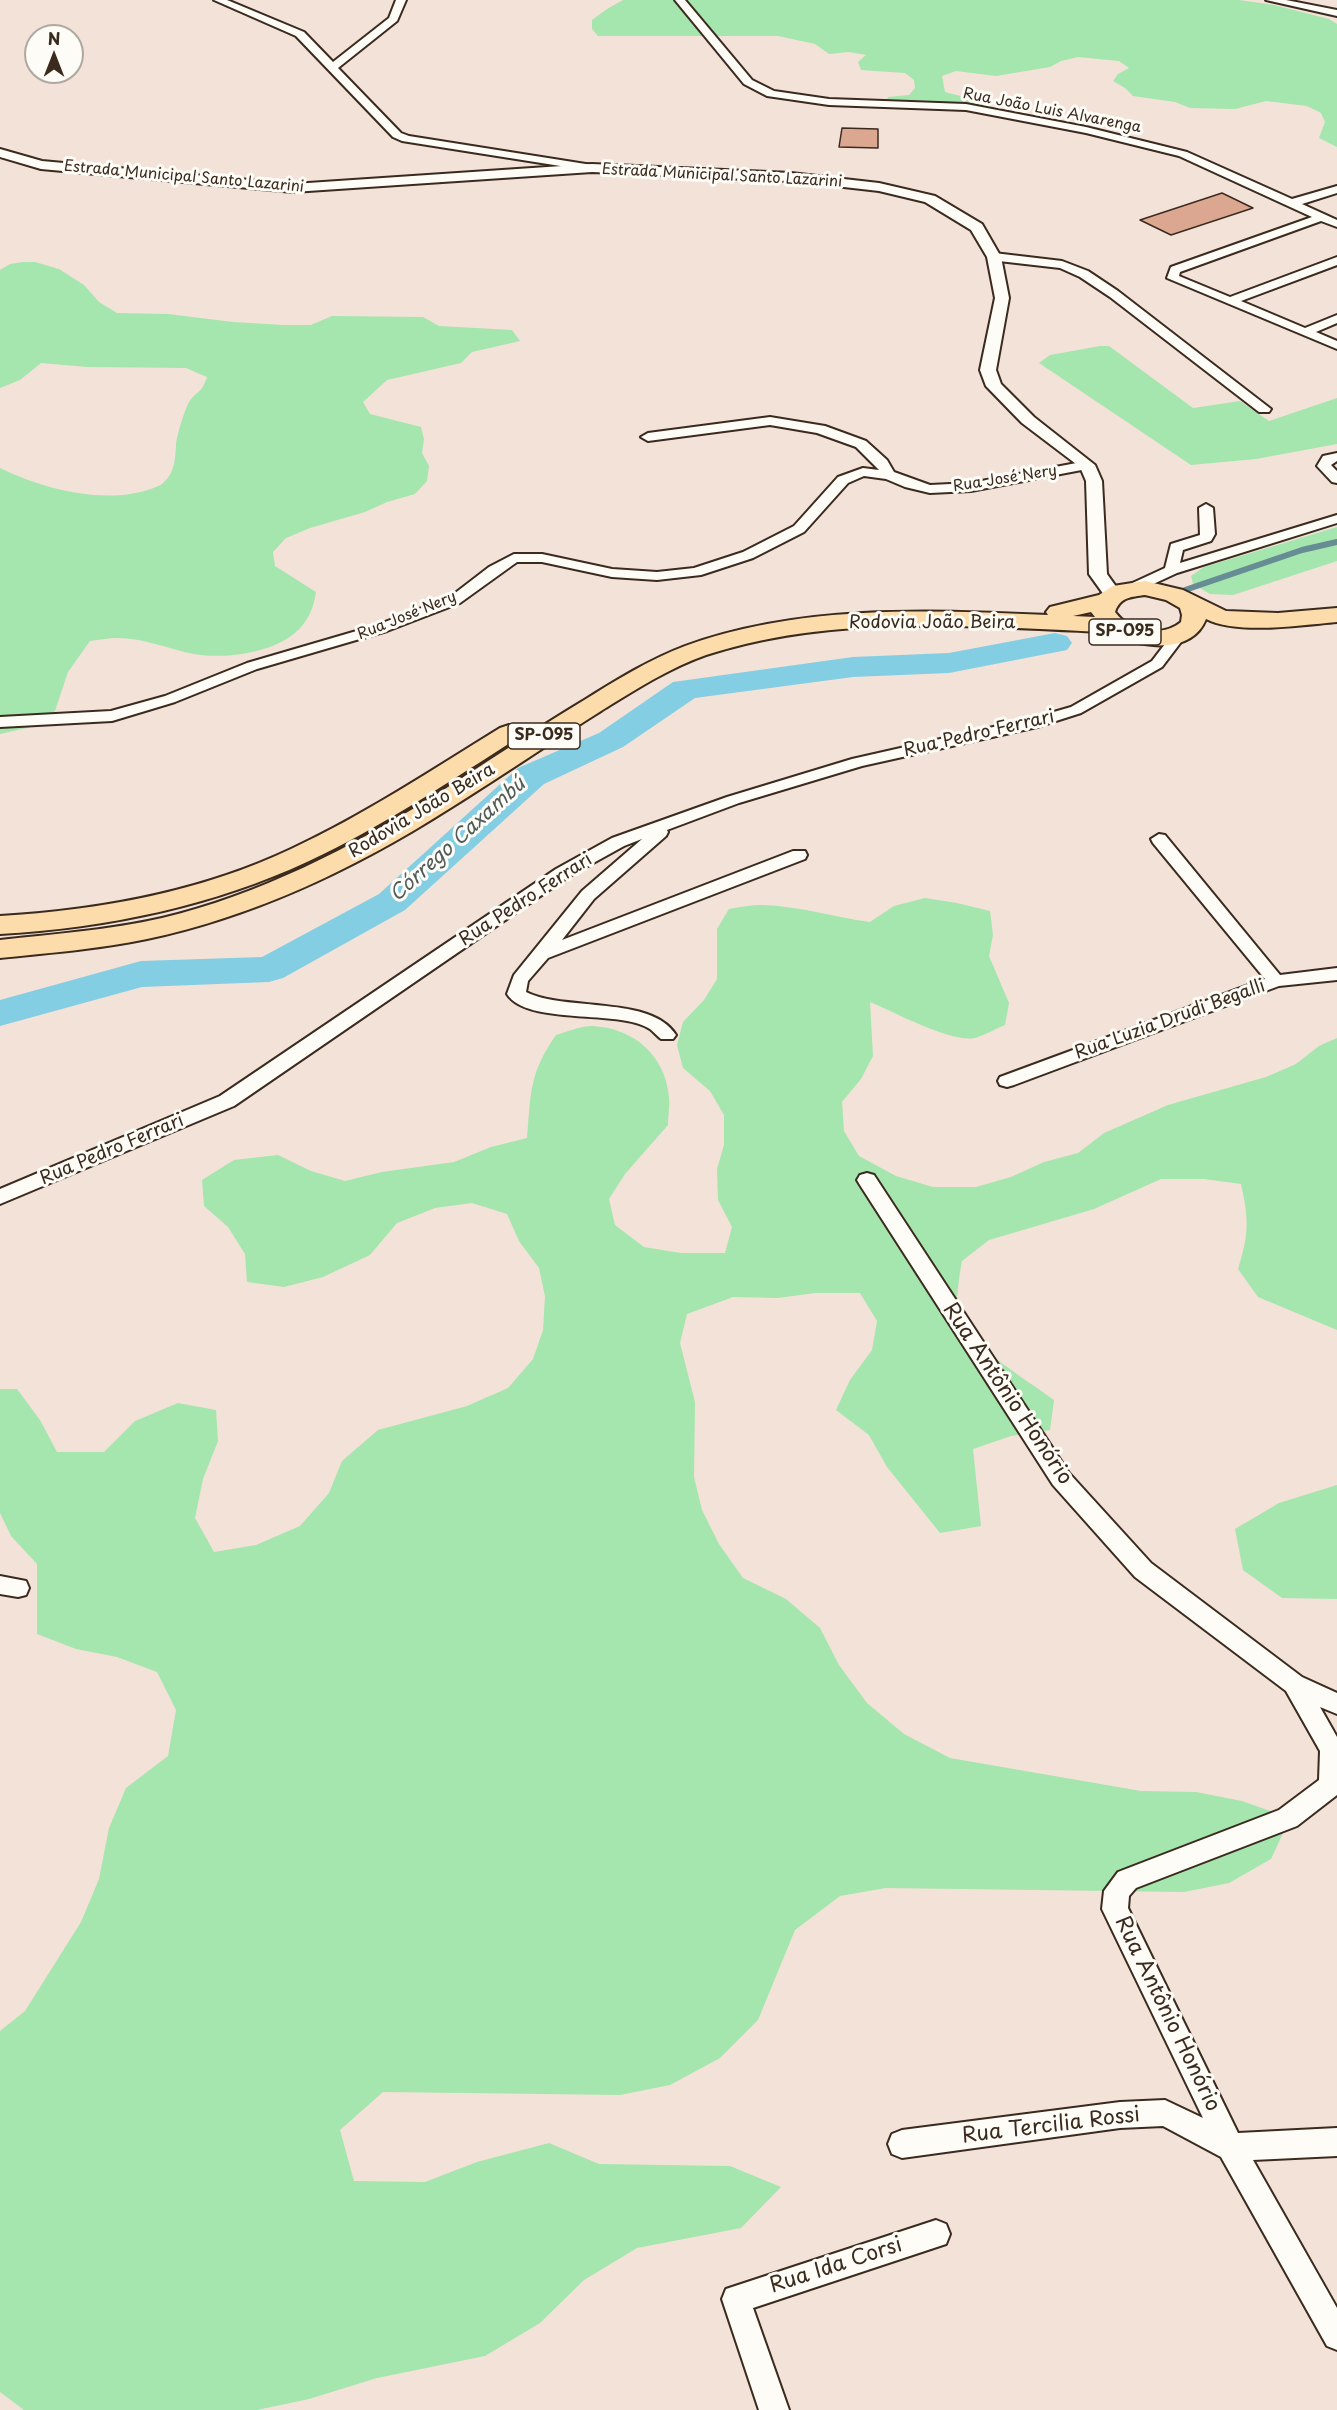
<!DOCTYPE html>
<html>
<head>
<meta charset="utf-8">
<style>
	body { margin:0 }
	#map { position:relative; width:1337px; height:2410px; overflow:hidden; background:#f3e2d8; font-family:"Playpen Sans",sans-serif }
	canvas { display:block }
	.north { position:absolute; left:24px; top:24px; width:60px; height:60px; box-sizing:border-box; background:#fdfcf7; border:2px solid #afa8a0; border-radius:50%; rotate:0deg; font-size:16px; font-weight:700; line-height:24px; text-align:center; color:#3b2a1e }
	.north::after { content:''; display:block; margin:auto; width:21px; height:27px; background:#3b2a1e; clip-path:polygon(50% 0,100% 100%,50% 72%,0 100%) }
</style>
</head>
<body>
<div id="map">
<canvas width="1337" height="2410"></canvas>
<div class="north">N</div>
</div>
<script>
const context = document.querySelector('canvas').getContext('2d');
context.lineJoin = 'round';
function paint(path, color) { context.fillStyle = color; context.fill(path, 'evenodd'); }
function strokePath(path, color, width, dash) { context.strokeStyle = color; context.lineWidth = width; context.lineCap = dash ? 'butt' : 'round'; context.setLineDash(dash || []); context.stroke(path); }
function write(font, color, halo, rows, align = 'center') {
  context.font = font + ' "Playpen Sans",sans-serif'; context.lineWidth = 6; context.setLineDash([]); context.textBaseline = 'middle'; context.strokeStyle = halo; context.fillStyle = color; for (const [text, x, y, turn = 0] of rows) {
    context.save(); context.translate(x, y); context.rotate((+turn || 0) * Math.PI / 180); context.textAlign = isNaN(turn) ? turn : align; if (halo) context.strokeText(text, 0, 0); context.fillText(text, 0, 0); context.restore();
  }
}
paint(new Path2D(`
	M 623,0 L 1239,0 L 1274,5 L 1329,19 L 1337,24 L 1337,147 L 1319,138 L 1325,122 L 1321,113 L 1307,106 L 1266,101 L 1235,109 L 1190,108 L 1175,102 L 1133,96 L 1125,88 L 1113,81 L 1118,74 L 1129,68 L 1119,61 L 1078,57 L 1061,61 L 1050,67 L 996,76 L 956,71 L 942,76 L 945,92 L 980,101 L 982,110 C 949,108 917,110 884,105 L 888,97 L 909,95 L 915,88 L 914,80 L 905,73 L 861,70 L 858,62 L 866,55 L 849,52 L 829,54 L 815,44 L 778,36 L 598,36 L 592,29 L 592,20 L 607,9 Z
	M 23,262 L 35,262 L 59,269 L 84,285 L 99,302 L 117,313 L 168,314 L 233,322 L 283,325 L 311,325 L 332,316 L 423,317 L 439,326 L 512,330 L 520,341 L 472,352 L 461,363 L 387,380 L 363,402 L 370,414 L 421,427 L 424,439 L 422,453 L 429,466 L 427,481 L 415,494 L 387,502 L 365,512 L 310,528 L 286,538 L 273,552 L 275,566 L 316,592 C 314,603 312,612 305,622 C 285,652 227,660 194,654 C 169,649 144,638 117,638 C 108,638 99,640 90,641 L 68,672 L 55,711 L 31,727 L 0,734 L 0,468 C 43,489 104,505 151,489 C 155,487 160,486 163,483 C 175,473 175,459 176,446 C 176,437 185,409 189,402 C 197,390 201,395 207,377 L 186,368 L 87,367 L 41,363 L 20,380 L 0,388 L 0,270 L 10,264 Z
	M 1100,346 L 1109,346 L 1193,408 L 1240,401 L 1269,421 L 1337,398 L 1337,444 L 1256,459 L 1191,465 L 1039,363 L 1050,355 Z
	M 1337,527 L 1337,561 L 1233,595 L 1210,594 L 1193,584 L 1191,576 L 1204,567 Z
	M 925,898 L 957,903 L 990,911 L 993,935 L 989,956 L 1009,1003 L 1005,1025 C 995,1029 985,1035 975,1038 C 952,1043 894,1012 870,1002 L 873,1056 L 861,1079 L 842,1102 L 844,1131 L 859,1156 L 896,1176 L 933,1187 L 976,1187 L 1011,1177 L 1044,1162 L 1078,1153 L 1104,1133 L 1168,1105 L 1266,1077 L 1296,1064 L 1319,1046 L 1337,1038 L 1337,1330 L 1258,1297 L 1238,1269 C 1249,1234 1249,1220 1241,1184 L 1204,1179 L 1161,1179 L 1094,1209 L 989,1240 L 962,1261 C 959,1278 954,1306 960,1322 C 969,1345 1033,1384 1054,1400 L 1050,1430 L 1011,1436 L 973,1449 L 981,1526 L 940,1533 L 887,1467 L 869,1435 L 836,1410 L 850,1380 L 872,1350 L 877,1321 L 860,1293 L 815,1293 L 778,1298 L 733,1297 L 687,1314 L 680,1343 L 695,1402 L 694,1477 L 702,1510 L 719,1544 L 743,1578 L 786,1599 L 820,1628 L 839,1665 L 867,1703 L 904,1734 L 950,1758 L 1141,1791 L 1196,1792 L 1242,1801 L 1290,1818 L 1271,1859 L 1229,1883 L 1184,1892 L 886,1888 L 840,1896 L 795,1930 L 758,2020 L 720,2058 L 670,2085 L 620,2095 L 383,2092 L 340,2130 L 354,2181 L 425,2182 L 477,2162 L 549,2143 L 599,2164 L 730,2166 L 781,2187 L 741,2228 L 637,2248 L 584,2280 L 540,2323 L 485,2356 L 377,2378 L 309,2399 L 257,2410 L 24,2410 L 0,2392 L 0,2031 L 25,2011 L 81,1922 L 99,1879 L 109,1828 L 126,1788 L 168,1756 L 176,1710 L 157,1672 L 117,1657 L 76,1649 L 37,1634 L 37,1564 L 11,1536 L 0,1513 L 0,1389 L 17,1389 L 40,1420 L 57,1452 L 104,1452 L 135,1421 L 178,1403 L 216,1410 L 218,1441 L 203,1479 L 195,1518 L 214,1552 L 256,1545 L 300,1526 L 329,1493 L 342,1461 L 378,1430 L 467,1406 L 508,1388 L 533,1359 L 543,1330 L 545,1296 L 539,1268 L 519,1241 L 507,1214 L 472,1203 L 435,1208 L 397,1223 L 370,1255 L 323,1277 L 284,1287 L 247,1282 L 245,1254 L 228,1227 L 204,1206 L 202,1180 L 234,1160 L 278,1155 L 311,1171 L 345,1181 L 382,1172 L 454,1162 L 491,1147 L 527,1138 C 531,1092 529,1074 556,1035 C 567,1032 580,1026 592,1026 C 633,1028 665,1054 669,1097 C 670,1106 668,1115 668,1125 L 625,1174 L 609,1199 L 615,1225 L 644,1247 L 681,1253 L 725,1253 L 732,1227 L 718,1200 L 717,1169 L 724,1145 L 724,1115 L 710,1091 L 683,1068 L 677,1045 L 683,1022 L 704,1000 L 717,979 L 717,929 L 729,909 C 740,907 752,905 762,905 C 799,906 834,917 870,922 L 894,906 Z
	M 1337,1485 L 1337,1599 L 1282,1598 L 1243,1570 L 1235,1529 L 1279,1503 Z`), '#a5e5ae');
strokePath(new Path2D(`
	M 1185,590 L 1302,550 L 1337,542`), '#668c94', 6);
paint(new Path2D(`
	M 1055,633 L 1067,636 L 1072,643 L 1067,650 L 949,673 L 853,677 L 695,698 L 623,747 L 544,784 L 405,910 L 283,978 L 269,982 L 142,987 L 0,1026 L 0,1000 L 141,961 L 262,957 L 379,894 L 518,768 L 599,733 L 673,682 L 853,657 L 949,653 Z`), '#83cee3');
const building = new Path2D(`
	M 842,128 L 878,129 L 878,148 L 839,147 Z
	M 1222,193 L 1253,208 L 1171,235 L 1140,220 Z`);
paint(building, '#dca791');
strokePath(building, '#3b2a1e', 1.5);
const minor = new Path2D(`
	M 214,0 L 227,0 L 304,32 L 333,62 L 389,18 L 396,0 L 406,0 L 397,21 L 338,68 L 401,133 L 409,136 L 592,165 L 598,168 L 592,171 L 402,141 L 393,137 L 296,36 Z
	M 675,0 L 685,0 L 752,80 L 774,91 L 829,99 L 966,104 L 1086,127 L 1187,152 L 1292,199 L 1337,186 L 1337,193 L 1302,204 L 1337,220 L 1337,227 L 1321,221 L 1180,272 L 1179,276 L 1230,297 L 1337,257 L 1337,265 L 1241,301 L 1305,328 L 1337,315 L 1337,323 L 1316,332 L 1337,341 L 1337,349 L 1167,278 L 1171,267 L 1312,217 L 1179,156 L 1086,133 L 966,110 L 829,105 L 767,96 L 744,84 Z
	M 1266,0 L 1286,0 L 1337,10 L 1337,16 Z
	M 994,253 L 1062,261 L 1088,271 L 1118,291 L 1271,409 L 1269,412 L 1259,412 L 1110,297 L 1080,277 L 1060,268 L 990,260 L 988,257 Z
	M 770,417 L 825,426 L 866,441 L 887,460 L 894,472 L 930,485 L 971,483 L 1087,461 L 1094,465 L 1087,469 L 971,491 L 930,493 L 905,487 L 886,479 L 864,476 L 848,483 L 804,532 L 753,558 L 701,575 L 657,580 L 612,577 L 542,562 L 517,562 L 460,603 L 387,631 L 257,669 L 175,702 L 112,721 L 0,727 L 0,717 L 111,711 L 165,696 L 247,663 L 377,625 L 450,597 L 489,567 L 514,554 L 542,554 L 612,569 L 657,572 L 694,568 L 743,552 L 794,526 L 838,477 L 863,468 L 879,470 L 856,447 L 817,433 L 770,425 L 648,441 L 641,437 L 648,433 Z
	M 1337,453 L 1337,461 L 1331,465 L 1337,471 L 1337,483 L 1332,482 L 1317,466 L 1323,456 Z
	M 1206,504 L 1213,508 L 1215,534 L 1211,541 L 1183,550 L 1180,563 L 1337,515 L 1337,523 L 1177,573 L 1136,592 L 1126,592 L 1124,589 L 1126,586 L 1165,568 L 1171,544 L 1200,535 L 1199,508 Z
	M 1180,630 L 1187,634 L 1162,667 L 1081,713 L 1037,727 L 862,766 L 739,803 L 667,830 L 668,832 L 666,836 L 594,899 L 562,940 L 793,851 L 805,851 L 807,855 L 805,859 L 548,958 L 528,981 L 526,992 C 566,1012 651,995 676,1035 L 673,1039 L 661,1039 C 657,1036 654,1032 650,1029 C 620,1009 527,1026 507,994 L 514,975 L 582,891 L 642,839 L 624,846 L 568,877 L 234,1106 L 0,1204 L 0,1189 L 220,1096 L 556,869 L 612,838 L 727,797 L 852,759 L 1033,718 L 1071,707 L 1152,661 L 1175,631 Z
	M 1159,834 L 1165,835 L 1280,975 L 1337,968 L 1337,980 L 1279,986 L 1014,1085 L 1007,1087 L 1000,1085 L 998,1081 L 1000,1077 L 1265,979 L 1153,843 L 1151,839 Z
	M 867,1173 L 874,1175 L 1069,1473 L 1151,1563 L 1302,1677 L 1337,1693 L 1337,1714 L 1320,1707 L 1337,1737 L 1337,1795 L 1297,1826 L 1136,1888 L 1129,1896 L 1128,1908 L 1238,2133 L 1337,2128 L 1337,2156 L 1253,2160 L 1337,2308 L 1337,2350 L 1327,2346 L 1221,2157 L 1163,2126 L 1120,2128 L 902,2158 L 892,2154 L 888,2144 L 892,2134 L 902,2130 L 1120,2102 L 1165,2100 L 1203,2118 L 1102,1909 L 1104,1891 L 1118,1872 L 1279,1810 L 1319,1780 L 1320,1751 L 1286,1691 L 1135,1577 L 1053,1485 L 860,1185 L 857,1180 L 860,1175 Z
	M 0,1576 L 26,1581 L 29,1588 L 26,1595 L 18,1597 L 0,1594 Z
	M 936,2220 L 946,2224 L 950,2234 L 946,2244 L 753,2308 L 789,2410 L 759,2410 L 722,2299 L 726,2289 Z`);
const tertiary = new Path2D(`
	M 0,149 L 42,161 L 293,184 L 592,164 L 791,173 L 879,183 L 935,196 L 982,224 L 1001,257 L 1009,298 L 996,370 L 1001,384 L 1034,417 L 1095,465 L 1102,481 L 1107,574 L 1122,595 L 1119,599 L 1107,599 L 1089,574 L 1086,481 L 1080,467 L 1022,423 L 986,386 L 980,370 L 995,298 L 987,257 L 971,230 L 925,202 L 879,191 L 791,181 L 592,172 L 293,192 L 41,169 L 0,157 Z`);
const primary = new Path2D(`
	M 1145,581 L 1183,590 L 1226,611 L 1278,613 L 1337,608 L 1337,622 C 1302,625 1237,635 1206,619 C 1191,657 1135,647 1108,632 C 975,627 835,613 706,655 C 669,668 635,690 601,711 C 551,742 502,776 452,807 C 358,867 256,916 147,939 C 99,949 49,953 0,958 L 0,940 C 54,934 109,930 162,918 C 259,895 350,848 434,796 C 483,765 531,732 581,702 C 615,681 648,660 685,646 C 801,604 928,610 1048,615 L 1046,612 L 1050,607 L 1099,595 L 1113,586 ZM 1145,595 L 1166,600 L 1180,608 L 1182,615 L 1181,622 C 1162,638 1129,631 1115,612 C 1120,597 1131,597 1145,595 ZM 1091,612 L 1095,617 L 1073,616 Z
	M 509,725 L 518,728 L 522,733 L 518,738 C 450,781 382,827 309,861 C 213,906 106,928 0,934 L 0,916 C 100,910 200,892 291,849 C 364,815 432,770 500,728 Z`);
strokePath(minor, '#3b2a1e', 4);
strokePath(tertiary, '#3b2a1e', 4);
strokePath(primary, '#3b2a1e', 4);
paint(minor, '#fdfcf7');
paint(tertiary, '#fdfcf7');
paint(primary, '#fddcac');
write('15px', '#3b2a1e', '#fdfcf7', [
	["Rua João Luis Alvarenga",1052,111,11],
	["Estrada Municipal Santo Lazarini",722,176,3],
	["Estrada Municipal Santo Lazarini",184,177,5],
	["Rua José Nery",1005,479,-9],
	["Rua José Nery",407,616,-22]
]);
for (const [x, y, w] of [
	[1125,632,72],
	[544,736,72]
]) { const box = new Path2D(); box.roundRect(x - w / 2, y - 13, w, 26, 4.5); context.fillStyle = '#fdfcf7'; context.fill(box); strokePath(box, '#3b2a1e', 1.5); }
write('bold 16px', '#3b2a1e', null, [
	["SP-095",1125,632],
	["SP-095",544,736]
]);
write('18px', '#3b2a1e', '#fdfcf7', [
	["Rodovia João Beira",932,623],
	["Rua Pedro Ferrari",979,734,-13],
	["Rodovia João Beira",422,811,-31],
	["Rua Pedro Ferrari",526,900,-33],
	["Rua Luzia Drudi Begalli",1170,1020,-20],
	["Rua Pedro Ferrari",112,1150,-23]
]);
write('italic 20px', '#515b59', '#fdfcf7', [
	["Córrego Caxambú",458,840,-42]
]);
write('21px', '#3b2a1e', '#fdfcf7', [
	["Rua Antônio Honório",1007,1394,56],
	["Rua Antônio Honório",1167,2014,64],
	["Rua Tercilia Rossi",1051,2126,-7],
	["Rua Ida Corsi",836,2266,-18]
]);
</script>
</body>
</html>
